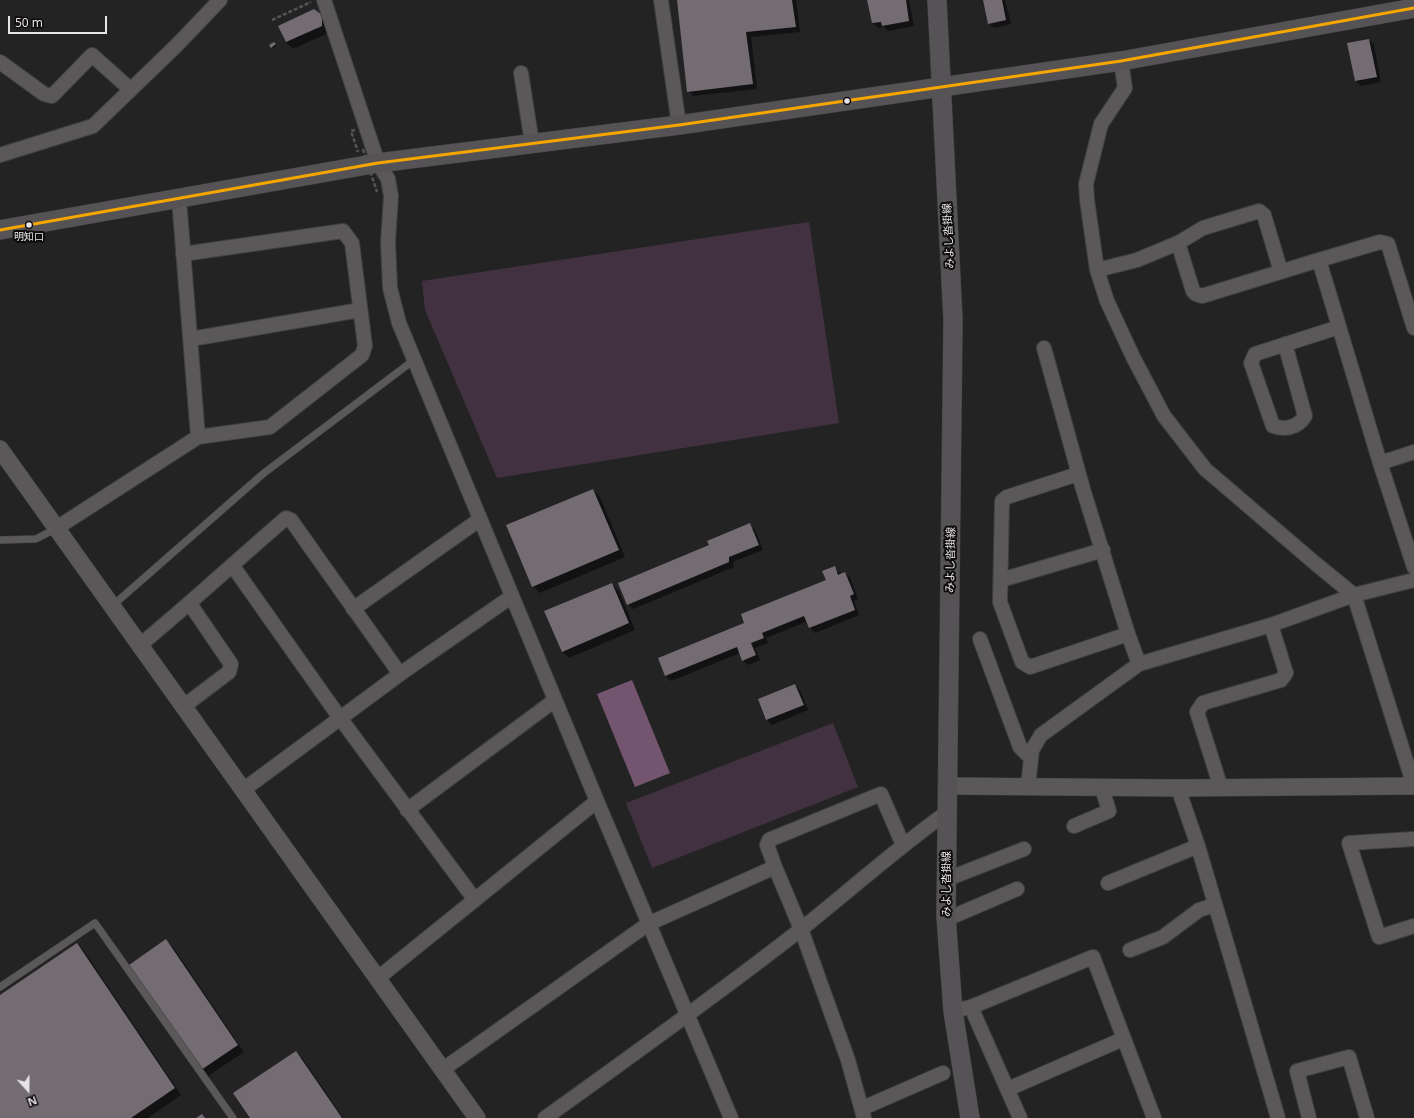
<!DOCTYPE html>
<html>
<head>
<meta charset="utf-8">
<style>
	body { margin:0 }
	#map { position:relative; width:1414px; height:1118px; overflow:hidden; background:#242324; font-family:"Noto Sans",sans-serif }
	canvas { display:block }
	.north { position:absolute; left:8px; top:1070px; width:40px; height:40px; -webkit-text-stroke:3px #0e0c0d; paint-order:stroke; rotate:159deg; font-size:11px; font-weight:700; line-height:16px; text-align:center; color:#e6e4e6 }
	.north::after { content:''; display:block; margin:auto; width:14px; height:18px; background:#e6e4e6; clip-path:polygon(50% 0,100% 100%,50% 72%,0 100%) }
	.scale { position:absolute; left:8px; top:16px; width:99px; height:18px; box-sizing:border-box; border:2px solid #e6e4e6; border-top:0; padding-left:5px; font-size:12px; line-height:14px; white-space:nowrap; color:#e6e4e6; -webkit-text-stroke:3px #0e0c0d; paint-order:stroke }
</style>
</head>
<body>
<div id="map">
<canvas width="1414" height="1118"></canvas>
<div class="north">N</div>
<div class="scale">50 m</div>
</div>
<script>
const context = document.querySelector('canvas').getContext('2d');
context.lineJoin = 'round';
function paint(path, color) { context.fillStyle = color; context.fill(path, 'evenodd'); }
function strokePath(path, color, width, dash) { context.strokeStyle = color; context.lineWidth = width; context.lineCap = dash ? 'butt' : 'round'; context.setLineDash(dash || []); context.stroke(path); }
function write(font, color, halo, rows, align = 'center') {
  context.font = font + ' "Noto Sans","Noto Sans JP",sans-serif'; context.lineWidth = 4; context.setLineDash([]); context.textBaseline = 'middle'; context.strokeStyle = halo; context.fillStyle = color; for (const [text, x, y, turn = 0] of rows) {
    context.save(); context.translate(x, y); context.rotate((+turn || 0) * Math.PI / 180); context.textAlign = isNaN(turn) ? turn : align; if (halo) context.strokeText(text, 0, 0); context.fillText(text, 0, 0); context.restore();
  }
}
paint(new Path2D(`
	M 809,222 L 839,423 L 497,478 L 425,310 L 422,281 Z
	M 833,723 L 858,787 L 652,868 L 626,803 Z`), '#423241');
paint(new Path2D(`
	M 632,680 L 670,773 L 635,787 L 597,694 Z`), '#735570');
paint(new Path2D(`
	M 678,0 L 796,0 L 800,32 L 751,37 L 757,89 L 693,96 L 688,91 Z
	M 868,0 L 909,0 L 914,26 L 888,31 L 884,27 L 878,28 L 873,23 Z
	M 984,0 L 1005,0 L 1011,24 L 994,28 L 989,23 Z
	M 322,16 L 329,23 L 328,33 L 293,49 L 286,42 L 279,26 Z
	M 1369,40 L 1374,45 L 1381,82 L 1361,86 L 1356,81 Z
	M 274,43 L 277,46 L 273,48 L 270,45 Z
	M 593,490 L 600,497 L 625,557 L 540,593 L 533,586 Z
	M 750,525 L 755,530 L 763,550 L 733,562 L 734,567 L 633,609 L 628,604 Z
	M 835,568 L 841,575 L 845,573 L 850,578 L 858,599 L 854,601 L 859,615 L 815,633 L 810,628 L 808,621 L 766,638 L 768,643 L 755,648 L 760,660 L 748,665 L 743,660 L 740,653 L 671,681 L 666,676 L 659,658 L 745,623 L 827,580 Z
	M 612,584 L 619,591 L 635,630 L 569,658 L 562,651 Z
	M 795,685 L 800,690 L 808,710 L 772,725 L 767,720 Z
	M 166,941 L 173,947 L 244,1052 L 208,1076 L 202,1070 Z
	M 77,944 L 84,951 L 181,1095 L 148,1118 L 0,1118 L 0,996 Z
	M 296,1052 L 303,1059 L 343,1118 L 251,1118 Z`), '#0007');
paint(new Path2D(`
	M 677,0 L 792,0 L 796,27 L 746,32 L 753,84 L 687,92 Z
	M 867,0 L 906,0 L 909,21 L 882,26 L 881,22 L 872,23 Z
	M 983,0 L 1002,0 L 1006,20 L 988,24 Z
	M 314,9 L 322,15 L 322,26 L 286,42 L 278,26 Z
	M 1369,39 L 1377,77 L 1355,81 L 1347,43 Z
	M 274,42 L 276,44 L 271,48 L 269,45 Z
	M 593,489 L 619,550 L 532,587 L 506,525 Z
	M 750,523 L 759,545 L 729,557 L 729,562 L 627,605 L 618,583 L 709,545 L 707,541 Z
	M 835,566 L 838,575 L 845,572 L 854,594 L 850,596 L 855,610 L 809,628 L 804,616 L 762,633 L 764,638 L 751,643 L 756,655 L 742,661 L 737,647 L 665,676 L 658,658 L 744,623 L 741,614 L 826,580 L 822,571 Z
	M 612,583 L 629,623 L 562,652 L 544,611 Z
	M 795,684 L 804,705 L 766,720 L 758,699 Z
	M 166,939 L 238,1045 L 201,1070 L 129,965 Z
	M 77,943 L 175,1088 L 131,1118 L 0,1118 L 0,995 Z
	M 296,1051 L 342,1118 L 250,1118 L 233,1093 Z
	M 202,1114 L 205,1118 L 196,1118 Z`), '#736c73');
const service = new Path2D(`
	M 0,540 L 36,539 L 55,529
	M 112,606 L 264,473 L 414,360
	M 0,987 L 95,923 L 233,1118`);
const minor = new Path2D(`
	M 324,0 L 378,163 L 388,179 L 391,196 L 388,242 L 390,288 L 399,323 L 597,801 L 731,1118
	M 661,0 L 679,125
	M 1121,61 L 1125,88 L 1101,124 L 1086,184 L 1087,200 L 1097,270 L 1107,301 L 1133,357 L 1164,416 L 1205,469 L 1316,564 L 1354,595 L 1414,786
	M 0,62 L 44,94 L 52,96 L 92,55 L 130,89
	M 521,73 L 532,143
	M 0,155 L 93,126 L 177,45 L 220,0
	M 1178,243 L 1193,291 L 1196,294 L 1202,296 L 1319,260
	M 183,254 L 343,231 L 352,243 L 365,346 L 362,355 L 270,427 L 198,437
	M 1097,270 L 1137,260 L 1178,243 L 1203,228 L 1259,211 L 1264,215 L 1281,272
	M 1414,328 L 1388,244 L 1380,242 L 1319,260 L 1380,463 L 1414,567
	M 191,339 L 360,310
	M 1285,344 L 1305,416 C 1298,428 1284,430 1273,426 L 1251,363 L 1255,354 L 1339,327
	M 1044,348 L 1083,489 L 1128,634 L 1139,664
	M 1380,463 L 1414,452
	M 1078,474 L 1007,497 L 1002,501 L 1000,602 L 1022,662 L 1030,667 L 1128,634
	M 55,529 L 198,437 L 179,199
	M 232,565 L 340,718 L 475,900
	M 1001,580 L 1103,550
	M 353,609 L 479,520
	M 980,639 L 1020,747 L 1031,758
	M 140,645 C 190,604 237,560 286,518 L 291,520 L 400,674
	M 184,706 L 229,672 L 231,664 L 190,604
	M 1028,786 L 1032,750 L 1041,735 L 1139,664 L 1271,625 L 1354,595 L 1414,580
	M 1178,788 L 1198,846 L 1278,1118
	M 1221,788 L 1197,712 L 1203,703 L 1281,680 L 1286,673 L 1271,625
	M 243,790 L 400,674 L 511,597
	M 407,810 L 555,700
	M 1074,826 L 1109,811 L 1102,788
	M 1414,839 L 1349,843 L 1379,937 L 1414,926
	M 775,867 L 767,845 L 769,840 L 881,794 L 903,845
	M 947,875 L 955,876 L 1024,849
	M 1108,883 L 1198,846
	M 946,916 L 954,916 L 1017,889
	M 1130,950 L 1163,937 L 1199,910 L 1214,905
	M 378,978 L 597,801
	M 971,1007 L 1020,1118
	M 953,1011 L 971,1007 L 1093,957 L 1154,1118
	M 442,1070 L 648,924 L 775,867 L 801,929 L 848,1060 L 864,1118
	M 1008,1089 L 1123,1039
	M 863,1108 L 943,1073
	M 545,1118 C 631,1056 717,995 800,930 C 849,891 896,849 946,813
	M 1309,1118 L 1297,1071 L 1349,1057 L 1367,1118`);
const tertiary = new Path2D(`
	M 0,449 L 477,1118
	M 948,786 L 1178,788 L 1414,786`);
const secondary = new Path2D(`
	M 937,0 L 953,320 L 946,916 L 953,1011 L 970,1118
	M 0,230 L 378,163 L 679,125 L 1121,61 L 1414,8`);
strokePath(service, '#414041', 8);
strokePath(minor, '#414041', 16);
strokePath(tertiary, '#414041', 18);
strokePath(secondary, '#414041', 20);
strokePath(new Path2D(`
	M 272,20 L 311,2
	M 355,130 L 351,131 L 358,152`), '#565455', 2.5, [4, 2]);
strokePath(service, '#5a5859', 7);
strokePath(minor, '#5a5859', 14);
strokePath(tertiary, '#5a5859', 17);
strokePath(secondary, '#555355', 19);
strokePath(new Path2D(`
	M 363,149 L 377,192`), '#565455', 2.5, [4, 2]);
strokePath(new Path2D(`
	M 0,230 L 378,163 L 679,125 L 1121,61 L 1414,8`), '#f7a600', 3);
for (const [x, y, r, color] of [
	[847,101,3.5,"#e6e4e6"],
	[29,225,3.5,"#e6e4e6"]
]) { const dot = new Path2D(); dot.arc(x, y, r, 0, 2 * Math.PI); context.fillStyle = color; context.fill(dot); strokePath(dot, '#0e0c0d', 1.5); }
write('10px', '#e6e4e6', '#0e0c0d', [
	["明知口",29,237]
]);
write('11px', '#e6e4e6', '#0e0c0d', [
	["みよし沓掛線",949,236,-93],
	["みよし沓掛線",951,560,-89],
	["みよし沓掛線",947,884,-90]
]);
</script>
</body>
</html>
